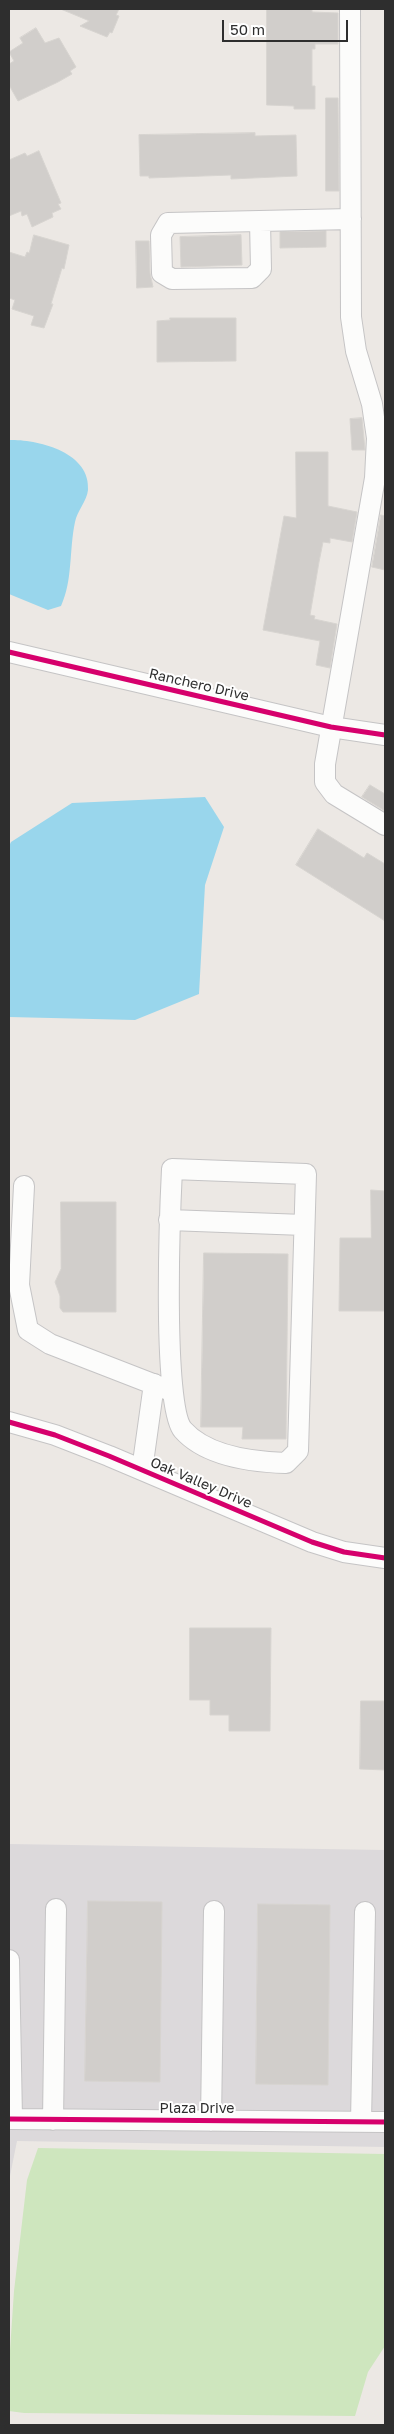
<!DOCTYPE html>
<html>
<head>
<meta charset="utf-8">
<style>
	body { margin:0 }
	#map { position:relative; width:394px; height:2434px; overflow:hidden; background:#ece8e4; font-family:"Golos Text",sans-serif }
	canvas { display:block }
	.frame { position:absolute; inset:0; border:10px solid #2e2e2e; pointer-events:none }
	.scale { position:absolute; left:222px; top:20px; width:126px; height:22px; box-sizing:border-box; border:2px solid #2e2e2e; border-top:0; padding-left:6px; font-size:15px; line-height:18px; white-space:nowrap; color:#2e2e2e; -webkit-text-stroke:4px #fff; paint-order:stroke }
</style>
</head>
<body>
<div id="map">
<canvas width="394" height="2434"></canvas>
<div class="frame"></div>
<div class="scale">50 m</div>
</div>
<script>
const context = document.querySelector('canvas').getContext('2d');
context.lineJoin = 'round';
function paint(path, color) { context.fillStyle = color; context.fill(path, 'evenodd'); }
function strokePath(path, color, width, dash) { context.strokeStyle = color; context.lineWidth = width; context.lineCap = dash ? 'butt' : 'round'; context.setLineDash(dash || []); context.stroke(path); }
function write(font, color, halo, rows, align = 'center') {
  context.font = font + ' "Golos Text",sans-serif'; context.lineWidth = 4; context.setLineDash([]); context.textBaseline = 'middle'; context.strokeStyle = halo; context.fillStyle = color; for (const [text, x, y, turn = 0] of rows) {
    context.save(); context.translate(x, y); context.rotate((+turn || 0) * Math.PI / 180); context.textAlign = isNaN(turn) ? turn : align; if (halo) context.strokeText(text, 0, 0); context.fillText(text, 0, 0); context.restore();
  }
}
paint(new Path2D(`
	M 9,1844 L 385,1850 L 385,2147 L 17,2141 L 9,2181 Z`), '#dcd9db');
paint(new Path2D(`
	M 38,2148 L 385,2154 L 385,2346 L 368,2372 L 355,2416 L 24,2413 L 9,2411 L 9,2365 L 14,2291 L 27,2180 Z`), '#cee6be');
paint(new Path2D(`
	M 9,440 C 37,439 91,452 88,490 C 87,501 77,511 75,522 C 69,550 73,580 61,606 L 48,610 L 9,594 Z
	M 205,797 L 224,827 L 205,885 L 199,994 L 135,1020 L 9,1017 L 9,846 L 11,842 L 72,803 Z`), '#99d6ec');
const building = new Path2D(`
	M 61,9 L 119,9 L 116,15 L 119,16 L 112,33 L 110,32 L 107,37 L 80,26 L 89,21 Z
	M 267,9 L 312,9 L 312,12 L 338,13 L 338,44 L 315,44 L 315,49 L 312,49 L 312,86 L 315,86 L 315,109 L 294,109 L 294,106 L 267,105 Z
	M 36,28 L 45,43 L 59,38 L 76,67 L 70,71 L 72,74 L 58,82 L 18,101 L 9,85 L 9,64 L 14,61 L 9,52 L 23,43 L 20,38 Z
	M 326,98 L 338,98 L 339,191 L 326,191 Z
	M 255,133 L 255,136 L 296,135 L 297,176 L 231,179 L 231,175 L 149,178 L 149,176 L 140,176 L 139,135 Z
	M 39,151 L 61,203 L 58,204 L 61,209 L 52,213 L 53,217 L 32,227 L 27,214 L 22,216 L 21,211 L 9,216 L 9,160 L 25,153 L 27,156 Z
	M 326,231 L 326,247 L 280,248 L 280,232 Z
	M 34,235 L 69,245 L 64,269 L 62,268 L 51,304 L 53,304 L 44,328 L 31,325 L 34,316 L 12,309 L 15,300 L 9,298 L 9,252 L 25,257 L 27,252 L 29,253 Z
	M 241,235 L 242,265 L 181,267 L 180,237 Z
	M 136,241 L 149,241 L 150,273 L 153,287 L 137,288 Z
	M 170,318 L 236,318 L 236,361 L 157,362 L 157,321 L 170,320 Z
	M 362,418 L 365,450 L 352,450 L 350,419 Z
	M 296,452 L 328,452 L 328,506 L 357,512 L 352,542 L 330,538 L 330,543 L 323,542 L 319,562 L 310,615 L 315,616 L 314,619 L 337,624 L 330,668 L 316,665 L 320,641 L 263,630 L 284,516 L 296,518 Z
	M 381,515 L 385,516 L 385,570 L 372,567 Z
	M 370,785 L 385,794 L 385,811 L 362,797 Z
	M 318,829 L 364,858 L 367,853 L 385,864 L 385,921 L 296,865 Z
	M 371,1190 L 385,1191 L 385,1311 L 339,1311 L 340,1238 L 371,1238 Z
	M 61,1202 L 116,1202 L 116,1312 L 63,1312 L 60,1308 L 60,1296 L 55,1282 L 61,1269 Z
	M 204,1253 L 288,1254 L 286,1439 L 242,1439 L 243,1427 L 201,1427 Z
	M 190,1628 L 271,1628 L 270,1731 L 229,1731 L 229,1715 L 210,1715 L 210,1700 L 190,1700 Z
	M 361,1701 L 385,1701 L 385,1770 L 360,1769 Z
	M 88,1901 L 162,1902 L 160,2082 L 85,2081 Z
	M 258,1904 L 330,1905 L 328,2085 L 256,2084 Z`);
paint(building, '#d1cecb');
strokePath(building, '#d7d4d0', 1);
const minor = new Path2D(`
	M 350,9 L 351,317 L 356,351 L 372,404 L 377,438 L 375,478 L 325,764 L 325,782 L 334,794 L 385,825
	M 260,221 L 261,269 L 252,278 L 172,279 L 162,273 L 161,235 L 168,223 L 351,219
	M 9,652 L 331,727 L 385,735
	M 172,1169 L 306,1174 L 298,1451 L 286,1463 C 253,1462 206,1456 183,1430 C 162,1407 170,1209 172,1169 Z
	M 24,1186 L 19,1285 L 28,1330 L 50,1344 L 171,1391
	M 169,1220 L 304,1225
	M 9,1422 L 55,1435 L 109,1456 L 312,1542 L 344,1552 L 385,1558
	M 142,1470 L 154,1384
	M 9,1960 L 12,2119
	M 9,2119 L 385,2122
	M 53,2120 L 56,1909
	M 211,2121 L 214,1911
	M 361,2122 L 365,1912`);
strokePath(minor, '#c5c4c5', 22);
strokePath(minor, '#fcfcfb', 20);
strokePath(new Path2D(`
	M 9,652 L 331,727 L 385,735
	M 9,1422 L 55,1435 L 109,1456 L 312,1542 L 344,1552 L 385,1558
	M 9,2119 L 385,2122`), '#d6006c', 5);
write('14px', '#2e2e2e', '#fff', [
	["Ranchero Drive",199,685,13],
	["Oak Valley Drive",201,1483,23],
	["Plaza Drive",197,2109]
]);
</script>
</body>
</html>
